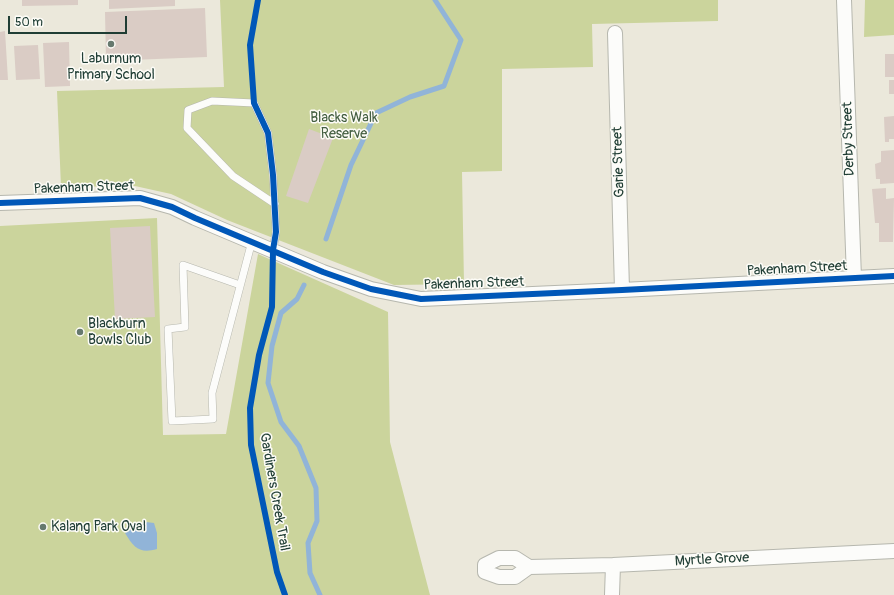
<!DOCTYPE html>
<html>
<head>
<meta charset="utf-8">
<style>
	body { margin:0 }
	#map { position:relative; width:894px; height:595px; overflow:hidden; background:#ebe8db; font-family:Pangolin,sans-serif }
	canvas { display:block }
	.scale { position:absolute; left:8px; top:16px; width:119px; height:18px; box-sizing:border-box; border:2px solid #1f3d34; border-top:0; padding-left:5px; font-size:12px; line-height:14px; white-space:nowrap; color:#1f3d34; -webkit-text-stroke:3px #fdfcf7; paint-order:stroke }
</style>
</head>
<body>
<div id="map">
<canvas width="894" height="595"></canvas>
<div class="scale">50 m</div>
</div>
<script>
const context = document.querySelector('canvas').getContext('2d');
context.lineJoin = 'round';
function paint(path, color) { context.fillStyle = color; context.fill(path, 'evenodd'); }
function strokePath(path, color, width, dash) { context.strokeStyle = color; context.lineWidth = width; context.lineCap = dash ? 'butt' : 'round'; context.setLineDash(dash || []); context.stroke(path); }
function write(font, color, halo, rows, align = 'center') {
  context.font = font + ' Pangolin,sans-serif'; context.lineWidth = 3; context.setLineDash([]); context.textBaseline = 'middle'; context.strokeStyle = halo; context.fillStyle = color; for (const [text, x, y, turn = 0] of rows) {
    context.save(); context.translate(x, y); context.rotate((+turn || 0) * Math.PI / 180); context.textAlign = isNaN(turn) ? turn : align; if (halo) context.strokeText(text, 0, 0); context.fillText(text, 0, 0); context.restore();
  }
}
paint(new Path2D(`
	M 220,0 L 718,0 L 718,21 L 592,24 L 593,67 L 502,69 L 502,171 L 462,172 L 464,284 L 394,285 L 227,220 L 171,194 L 135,186 L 61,187 L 57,91 L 224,87 Z
	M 865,0 L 894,0 L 894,35 L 864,37 Z
	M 157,218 L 163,435 L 226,434 L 258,254 L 388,312 L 390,442 L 430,595 L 0,595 L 0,226 Z`), '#cbd49c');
paint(new Path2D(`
	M 146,522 L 154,523 L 157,533 L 157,549 C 140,554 134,548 125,533 L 138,525 Z`), '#91b4d8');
strokePath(new Path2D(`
	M 326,239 L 351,165 L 376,113 L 410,97 L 444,86 L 461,40 L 435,0
	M 304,285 L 297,299 L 281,313 L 272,346 L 268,383 L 281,422 L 299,446 L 316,488 L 317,521 L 308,543 L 310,573 L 320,595`), '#91b4d8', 5);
paint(new Path2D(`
	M 22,0 L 78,0 L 78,5 L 22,6 Z
	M 109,0 L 175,0 L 175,6 L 109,9 Z
	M 205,8 L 207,57 L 106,61 L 105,12 Z
	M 5,31 L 8,80 L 0,80 L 0,32 Z
	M 69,42 L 70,86 L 45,87 L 43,43 Z
	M 38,45 L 40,79 L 16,80 L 14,46 Z
	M 885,54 L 894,54 L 894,77 L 885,77 Z
	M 889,80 L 894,80 L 894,94 L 889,94 Z
	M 894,116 L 894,139 L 889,139 L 889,142 L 885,142 L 884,117 Z
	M 309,129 L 333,138 L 308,203 L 286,196 Z
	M 894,150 L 894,183 L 880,184 L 880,179 L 876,179 L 875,164 L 881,162 L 881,151 Z
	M 886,188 L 886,199 L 894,198 L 893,242 L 879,242 L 879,223 L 875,223 L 872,189 Z
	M 150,226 L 155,317 L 115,319 L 110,228 Z`), '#daccc5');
const lane = new Path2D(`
	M 273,250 L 276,232 L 273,175 L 268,133 L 254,103 L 212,101 L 188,110 L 187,128 L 233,176 L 275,204
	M 240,285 L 183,265 L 185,327 L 168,329 L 172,421 L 213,419 L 212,393 L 252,241`);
const street = new Path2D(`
	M 844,0 L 854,278
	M 615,33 L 622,290
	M 0,203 L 140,198 L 172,207 L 195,218 L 323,272 L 371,289 L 421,299 L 622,290 L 894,276
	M 499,558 L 515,558 L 529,567 L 515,577 L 499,577 L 485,572 L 485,565 Z
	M 529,567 L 613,565 L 894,551
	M 612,595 L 613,565`);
strokePath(lane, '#b6b7ae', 8);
strokePath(street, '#b6b7ae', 16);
strokePath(lane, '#fcfcfa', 7);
strokePath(street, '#fcfcfa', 14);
strokePath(new Path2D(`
	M 258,0 L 250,45 L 254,103 L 268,133 L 273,175 L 276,232 L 273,250 L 272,307 L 259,355 L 250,408 L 251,445 L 277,572 L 285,595
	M 0,203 L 140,198 L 172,207 L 195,218 L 323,272 L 371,289 L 421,299 L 622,290 L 894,276`), '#0057b8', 6);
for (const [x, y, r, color] of [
	[111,44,4,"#66796e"],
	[80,332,4,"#66796e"],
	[43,527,4,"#66796e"]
]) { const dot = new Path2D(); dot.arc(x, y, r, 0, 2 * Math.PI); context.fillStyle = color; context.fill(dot); strokePath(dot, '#fdfcf7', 1.5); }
write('14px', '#1f3d34', '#fdfcf7', [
	["Laburnum",111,59,"center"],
	["Primary School",111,75,"center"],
	["Blackburn",88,324],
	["Bowls Club",88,340],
	["Kalang Park Oval",51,527]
], 'left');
write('14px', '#445f41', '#fdfcf7', [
	["Blacks Walk",344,118],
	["Reserve",344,134]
]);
write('14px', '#1f3d34', '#fdfcf7', [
	["Derby Street",849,139,-92],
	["Garie Street",619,162,-92],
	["Pakenham Street",84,188,-2],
	["Pakenham Street",797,269,-3],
	["Pakenham Street",474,284,-2],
	["Gardiners Creek Trail",274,492,80],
	["Myrtle Grove",712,560,-3]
]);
</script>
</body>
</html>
